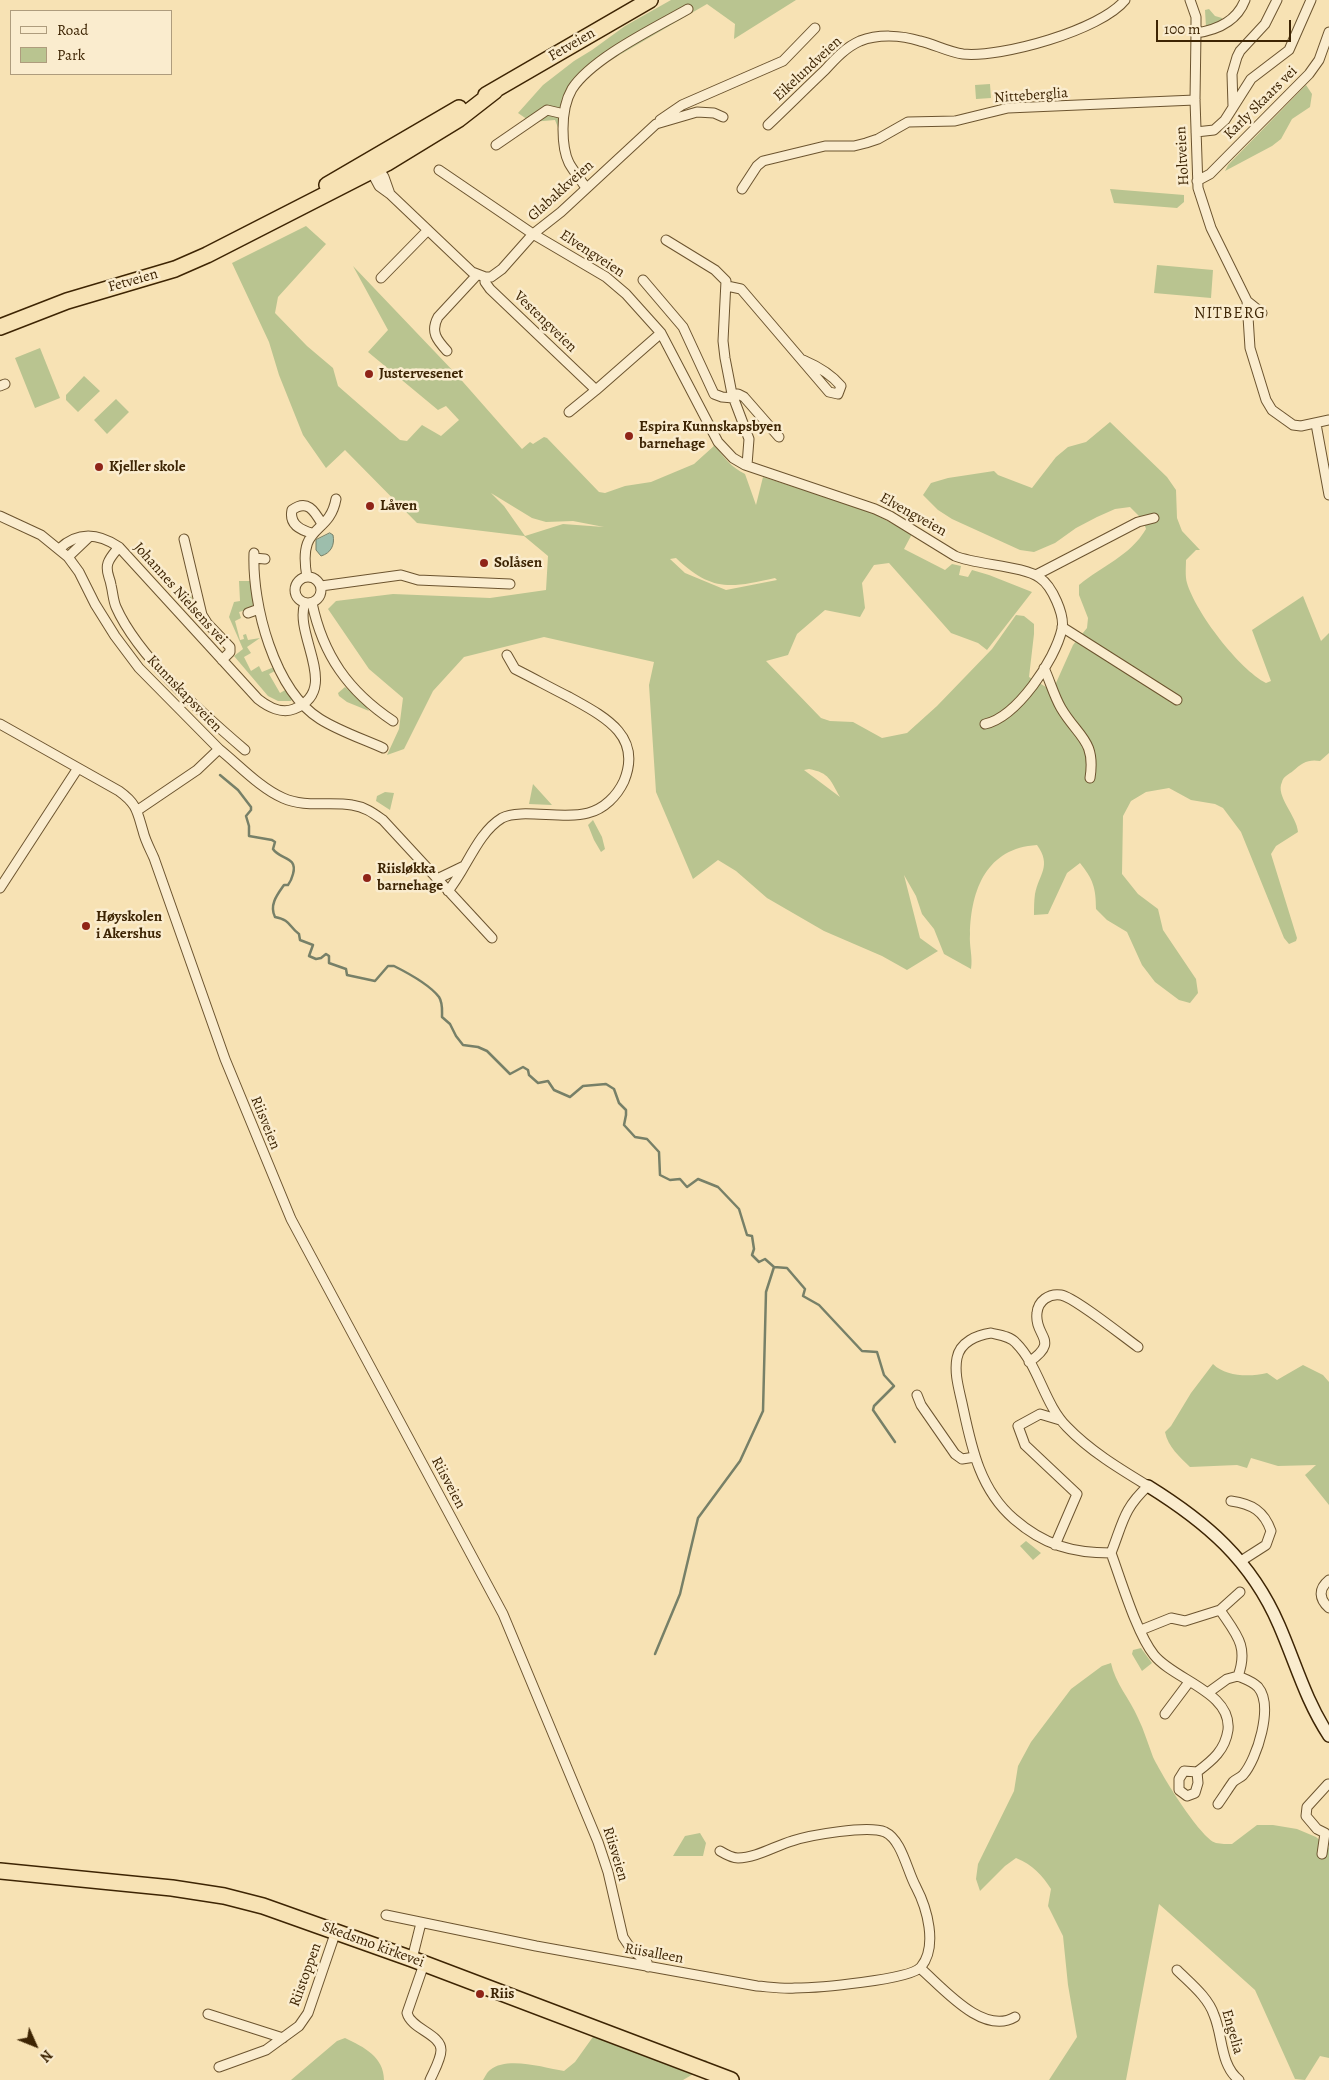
<!DOCTYPE html>
<html>
<head>
<meta charset="utf-8">
<style>
	body { margin:0 }
	#map { position:relative; width:1329px; height:2080px; overflow:hidden; background:#f7e2b4; font-family:Alegreya,serif }
	canvas { display:block }
	.legend { position:absolute; left:10px; top:10px; width:162px; height:65px; box-sizing:border-box; background:#faecce; border:1px solid #ae9c7d; margin:0; padding:6px 9px; list-style:none; font-size:15px; color:#3d2403 }
	.legend li { display:flex; align-items:center; gap:10px; height:25px }
	.legend b { width:25px; border:1px solid #ae9c7d }
	.north { position:absolute; left:10px; top:2020px; width:50px; height:50px; -webkit-text-stroke:4px #faecce; paint-order:stroke; rotate:134deg; font-size:14px; font-weight:700; line-height:20px; text-align:center; color:#3d2403 }
	.north::after { content:''; display:block; margin:auto; width:18px; height:22px; background:#3d2403; clip-path:polygon(50% 0,100% 100%,50% 72%,0 100%) }
	.scale { position:absolute; left:1156px; top:20px; width:135px; height:22px; box-sizing:border-box; border:2px solid #3d2403; border-top:0; padding-left:6px; font-size:15px; line-height:18px; white-space:nowrap; color:#3d2403; -webkit-text-stroke:4px #faecce; paint-order:stroke }
</style>
</head>
<body>
<div id="map">
<canvas width="1329" height="2080"></canvas>
<ul class="legend">
<li><b style="height:6px;background:#faecce"></b>Road</li>
<li><b style="height:14px;background:#b9c490"></b>Park</li>
</ul>
<div class="north">N</div>
<div class="scale">100 m</div>
</div>
<script>
const context = document.querySelector('canvas').getContext('2d');
context.lineJoin = 'round';
function paint(path, color) { context.fillStyle = color; context.fill(path, 'evenodd'); }
function strokePath(path, color, width, dash) { context.strokeStyle = color; context.lineWidth = width; context.lineCap = dash ? 'butt' : 'round'; context.setLineDash(dash || []); context.stroke(path); }
function write(font, color, halo, rows, align = 'center') {
  context.font = font + ' Alegreya,serif'; context.lineWidth = 5; context.setLineDash([]); context.textBaseline = 'middle'; context.strokeStyle = halo; context.fillStyle = color; for (const [text, x, y, turn = 0] of rows) {
    context.save(); context.translate(x, y); context.rotate((+turn || 0) * Math.PI / 180); context.textAlign = isNaN(turn) ? turn : align; if (halo) context.strokeText(text, 0, 0); context.fillText(text, 0, 0); context.restore();
  }
}
paint(new Path2D(`
	M 671,0 L 796,0 L 734,39 L 735,24 L 707,4 L 597,68 L 561,107 L 561,135 L 555,120 L 531,122 L 518,113 L 543,85 L 574,61 L 592,50 L 625,26 Z
	M 1209,9 L 1215,16 L 1222,18 L 1223,21 L 1219,24 L 1206,27 L 1205,10 Z
	M 990,84 L 991,98 L 976,99 L 975,85 Z
	M 1306,85 L 1312,94 L 1310,107 L 1292,119 L 1281,139 L 1272,146 L 1225,171 L 1228,165 Z
	M 1110,189 L 1184,195 L 1184,202 L 1177,208 L 1114,203 Z
	M 306,226 L 326,244 L 278,297 L 275,313 L 307,346 L 333,368 L 338,386 L 400,440 L 407,441 L 422,425 L 441,436 L 459,420 L 446,406 L 438,410 L 368,352 L 388,330 L 353,266 L 456,374 L 522,449 L 530,442 L 533,444 L 544,437 L 547,438 L 599,492 L 605,493 L 625,486 L 651,482 L 694,464 L 715,445 C 724,458 731,467 745,474 L 756,505 L 763,477 L 869,511 L 912,534 L 904,549 L 945,570 L 952,564 L 961,566 L 959,575 L 968,577 L 972,570 L 989,575 L 1032,592 L 987,650 L 978,643 L 951,633 L 889,563 L 874,565 L 862,583 L 865,608 L 860,617 L 825,610 L 797,634 L 788,655 L 766,661 L 821,718 L 830,721 L 853,722 L 882,738 L 907,733 L 937,706 L 992,649 L 1016,615 L 1024,616 L 1034,624 L 1034,634 L 1029,677 L 1046,687 L 1056,683 L 1073,645 L 1087,628 L 1088,618 L 1079,595 L 1079,585 C 1102,566 1130,556 1146,529 L 1143,520 L 1130,507 L 1115,509 L 1097,517 L 1076,528 L 1055,543 L 1034,552 L 1020,550 L 952,519 L 938,510 L 923,495 L 931,483 L 948,478 L 994,471 L 998,475 L 1032,488 L 1056,457 L 1068,447 L 1086,442 L 1110,422 L 1167,477 L 1176,490 L 1177,518 L 1182,531 L 1200,550 L 1196,550 L 1186,560 C 1186,567 1185,576 1187,583 C 1196,613 1239,669 1266,683 L 1271,681 L 1252,630 L 1303,596 L 1321,641 L 1329,633 L 1329,753 L 1320,761 C 1308,759 1302,763 1293,771 C 1289,774 1283,777 1282,782 C 1275,796 1297,816 1298,832 L 1276,846 L 1271,854 L 1297,938 L 1296,941 L 1289,944 L 1284,938 L 1241,832 L 1223,808 L 1215,804 L 1191,800 L 1169,788 L 1146,792 L 1131,801 L 1123,816 L 1122,874 L 1138,894 L 1158,909 L 1163,930 L 1196,979 L 1198,993 L 1190,1003 L 1179,1000 L 1155,982 L 1142,965 L 1127,932 L 1107,920 L 1096,909 C 1096,888 1093,879 1080,863 L 1067,873 L 1048,914 L 1034,915 C 1034,908 1034,901 1035,894 C 1039,874 1052,866 1037,845 C 987,848 971,889 970,934 C 969,946 973,957 971,969 L 944,954 L 934,929 L 922,914 L 916,896 L 904,875 L 920,938 L 938,951 L 907,970 L 882,956 L 824,931 L 767,898 L 736,871 L 718,860 L 693,879 L 656,792 L 649,685 L 654,662 L 544,637 L 464,657 L 433,691 L 404,749 L 387,755 L 399,729 L 403,698 L 369,669 L 328,609 L 336,601 L 393,594 L 490,598 L 546,590 L 548,556 L 524,536 L 417,523 L 345,450 L 326,468 L 303,435 L 279,375 L 269,342 L 232,263 ZM 491,493 L 532,518 L 546,522 L 573,521 L 604,527 L 563,524 L 525,536 L 504,506 ZM 676,558 C 712,592 730,588 775,578 L 777,580 L 726,590 L 685,573 L 670,559 ZM 809,769 C 830,773 830,780 840,797 L 804,770 Z
	M 1157,265 L 1213,270 L 1211,298 L 1154,293 Z
	M 40,348 L 60,398 L 35,408 L 15,358 Z
	M 84,376 L 100,391 L 78,412 L 66,400 L 66,395 Z
	M 116,399 L 129,412 L 107,434 L 94,420 Z
	M 239,581 L 252,581 L 254,604 L 253,608 L 239,612 L 241,618 L 235,621 L 240,640 L 244,639 L 243,635 L 246,634 L 248,640 L 260,638 L 247,647 L 251,653 L 244,657 L 251,671 L 259,666 L 262,672 L 274,667 L 275,671 L 269,674 L 280,693 L 287,689 L 293,696 L 291,701 L 278,701 L 268,696 L 234,656 L 243,649 L 229,617 L 234,602 L 240,601 Z
	M 191,596 L 196,607 L 194,610 L 182,599 L 182,598 Z
	M 345,687 L 363,702 L 369,711 L 347,702 L 339,696 L 338,693 Z
	M 533,784 L 552,805 L 529,804 Z
	M 385,792 L 394,793 L 390,810 L 376,801 L 377,796 Z
	M 593,820 L 602,837 L 605,849 L 601,852 L 594,840 L 588,825 Z
	M 1213,1364 C 1226,1377 1250,1377 1267,1373 L 1277,1380 L 1303,1365 L 1323,1375 L 1329,1382 L 1329,1505 L 1305,1475 L 1316,1465 L 1278,1466 L 1251,1458 L 1247,1468 L 1237,1465 L 1190,1467 C 1180,1457 1168,1447 1165,1432 L 1171,1426 L 1191,1393 Z
	M 1026,1541 L 1041,1553 L 1033,1560 L 1020,1546 Z
	M 1141,1648 L 1152,1663 L 1142,1671 L 1132,1654 L 1133,1650 Z
	M 1111,1663 C 1115,1683 1130,1699 1138,1718 C 1144,1730 1148,1744 1153,1757 C 1161,1774 1200,1838 1216,1843 C 1221,1844 1227,1844 1232,1844 L 1257,1825 L 1273,1825 L 1297,1829 L 1316,1837 L 1329,1848 L 1329,2058 L 1320,2056 L 1305,2080 L 1295,2079 L 1255,1990 L 1159,1904 L 1126,2080 L 1049,2080 L 1077,2037 L 1068,1985 L 1063,1936 L 1048,1906 L 1051,1889 C 1042,1875 1033,1865 1016,1858 L 1005,1866 L 980,1891 L 976,1879 L 978,1864 L 1014,1791 L 1018,1766 L 1031,1742 L 1071,1689 L 1102,1666 Z
	M 700,1833 L 706,1843 L 703,1856 L 673,1856 L 685,1836 Z
	M 595,2034 L 698,2061 L 707,2060 L 695,2073 L 683,2080 L 483,2080 C 485,2077 487,2072 490,2070 C 508,2056 544,2068 564,2071 L 575,2062 Z
	M 345,2038 C 364,2047 384,2057 384,2080 L 291,2080 L 337,2041 Z`), '#b9c490');
const water = new Path2D(`
	M 330,533 L 333,535 C 335,545 331,553 321,556 L 316,550 L 316,540 Z`);
paint(water, '#9dbeac');
strokePath(water, '#778068', 1);
strokePath(new Path2D(`
	M 220,775 L 238,790 L 251,807 L 251,810 L 246,816 L 249,826 L 249,836 L 272,840 L 275,842 L 273,849 C 280,860 298,856 293,874 C 292,878 291,881 288,885 L 284,885 C 277,895 269,905 275,917 C 291,920 288,926 299,934 L 300,940 L 313,945 L 309,956 L 316,959 L 321,958 L 326,954 L 329,956 L 329,963 L 346,969 L 347,975 L 375,981 L 388,966 L 394,966 C 408,973 429,984 439,997 C 443,1003 442,1010 442,1017 L 450,1024 L 456,1036 L 463,1045 L 478,1047 L 487,1051 L 510,1074 L 523,1067 L 528,1070 L 529,1075 L 538,1083 L 548,1081 L 554,1090 L 570,1097 L 583,1086 L 606,1084 L 614,1089 L 619,1103 L 626,1110 L 626,1115 L 624,1125 L 635,1137 L 647,1139 L 659,1152 L 660,1175 L 670,1180 L 680,1179 L 687,1187 L 698,1179 L 718,1187 L 739,1209 L 747,1235 L 752,1236 L 754,1249 L 752,1255 L 759,1262 L 765,1259 L 774,1267 L 787,1268 L 805,1289 L 803,1296 L 819,1305 L 862,1351 L 877,1352 L 884,1375 L 894,1386 L 874,1406 L 873,1410 L 895,1442
	M 655,1654 L 680,1594 L 698,1518 L 740,1461 L 763,1411 L 766,1292 L 774,1267`), '#778068', 2.5);
const street = new Path2D(`
	M 1190,0 L 1196,17 L 1196,33 L 1195,100 L 1198,188 L 1211,228 L 1247,301 L 1262,313
	M 1196,33 C 1217,30 1237,21 1245,0
	M 1233,106 L 1232,74 L 1237,57 L 1240,51 L 1265,24 L 1277,0
	M 660,120 L 682,105 L 783,61 L 815,28
	M 768,125 C 787,107 806,88 825,70 C 835,59 846,47 860,41 C 878,34 901,35 920,41 C 934,44 948,52 963,54 C 1001,58 1101,30 1125,0
	M 1196,132 L 1214,130 L 1225,120 L 1251,79 L 1289,50 L 1311,0
	M 496,145 L 547,110 L 564,114
	M 376,165 L 384,177 L 390,194
	M 369,167 L 379,186 L 390,194 L 472,272 L 485,277 L 485,282 L 490,289 L 596,390 L 661,333
	M 439,170 L 533,234 L 606,277 L 626,294 L 661,333 L 718,442 L 733,458 L 745,465 L 875,509 L 890,516 L 955,556 C 977,565 1025,566 1040,578 C 1052,586 1065,615 1062,629 C 1055,660 1017,717 985,724
	M 1197,181 L 1210,174 L 1309,74 L 1319,60 L 1329,32
	M 586,188 C 581,180 574,172 569,163 C 564,153 563,141 563,129 C 563,116 565,101 572,89 C 592,58 655,28 688,9
	M 742,189 L 757,166 L 763,161 L 825,146 L 854,146 L 866,143 L 878,139 L 908,122 L 955,121 L 1008,108 L 1195,100
	M 666,240 L 715,270 L 726,281 L 723,341 L 725,358 L 732,394 L 749,439 L 747,465
	M 485,277 L 491,277 L 502,269 L 533,234 L 561,212 L 656,124 L 697,112 L 714,113 L 723,117
	M 381,278 L 428,230
	M 643,280 L 683,327 L 714,394 L 722,397 L 733,398
	M 727,286 L 741,289 L 829,392 L 838,394 L 841,386 C 831,374 817,366 803,360
	M 1247,301 L 1250,348 L 1266,400 L 1272,410 L 1293,425 L 1301,426 L 1329,420
	M 447,351 C 437,340 430,332 438,317 L 477,275
	M 0,386 L 5,384
	M 732,394 L 738,394 L 744,397 L 779,437
	M 569,412 L 596,390
	M 1316,424 L 1329,495
	M 0,516 L 41,535 L 68,557 L 79,572 L 95,604 L 115,636 L 139,668 L 219,749 L 197,770 L 138,810
	M 312,533 C 300,530 289,524 292,510 C 307,499 314,510 322,524
	M 184,539 L 202,615 L 207,623 L 230,647 L 230,652 L 222,660
	M 119,547 C 115,552 110,557 108,563 C 105,572 110,577 111,585 C 113,593 113,600 116,607 C 138,657 203,714 245,750
	M 59,549 C 78,531 98,533 119,547 L 258,699 C 268,707 282,714 294,709 C 342,690 293,635 305,603
	M 254,553 C 252,605 274,690 320,719 C 339,731 363,739 383,748
	M 68,557 L 89,537
	M 254,558 L 265,559
	M 1036,575 L 1138,522 L 1154,518
	M295 590a13 13 0 1 1 26 0a13 13 0 1 1-26 0Z
	M 307,577 C 297,522 329,537 336,499
	M 321,586 L 401,575 L 418,580 L 510,584
	M 312,603 C 323,655 348,691 393,721
	M 248,613 L 259,609
	M 1062,627 L 1177,700
	M 1044,668 C 1050,681 1054,696 1061,708 C 1078,737 1096,740 1090,778
	M 0,724 L 119,791 C 137,804 137,811 143,831 C 145,840 150,849 154,858 L 225,1059 L 291,1219 L 503,1614 L 598,1842 L 608,1872 L 623,1937 L 631,1949 L 647,1962 L 648,1967
	M 219,749 C 239,765 260,788 283,798 C 305,808 330,801 352,805 C 365,807 373,813 383,820 L 492,938
	M 437,879 L 464,866
	M 0,888 L 78,768
	M 448,891 C 466,870 477,833 502,818 C 520,808 564,820 588,813 C 604,809 617,796 624,781 C 643,735 603,716 569,697 C 551,688 533,678 515,669 L 507,655
	M 991,1333 C 999,1335 1010,1336 1016,1343 C 1039,1366 1044,1404 1067,1427 C 1090,1451 1120,1469 1148,1486 C 1123,1509 1123,1523 1111,1553 C 1072,1553 1044,1545 1014,1519 C 979,1489 971,1445 962,1403 C 959,1389 954,1373 957,1358 C 960,1342 977,1335 991,1333 Z
	M 1029,1362 C 1061,1340 1034,1337 1037,1313 C 1038,1301 1049,1293 1061,1295 C 1074,1297 1124,1337 1138,1347
	M 917,1395 L 921,1405 L 955,1454 L 962,1459 L 975,1457
	M 1231,1501 C 1252,1504 1264,1511 1271,1531 L 1266,1545 L 1241,1561
	M 1055,1545 L 1077,1494 L 1025,1445 L 1018,1426 L 1040,1414 L 1060,1420
	M 1111,1553 C 1121,1580 1137,1634 1154,1655 C 1174,1680 1232,1692 1228,1730 C 1225,1750 1213,1760 1197,1772 L 1184,1771 L 1179,1779 L 1179,1790 L 1187,1796 L 1195,1793 L 1198,1783 L 1197,1772
	M 1329,1580 C 1318,1589 1319,1599 1329,1608
	M 1220,1610 L 1240,1592
	M 1141,1630 L 1171,1618 L 1185,1621 L 1220,1610 C 1236,1634 1249,1646 1238,1676 L 1227,1679 L 1209,1692
	M 1165,1714 L 1189,1682
	M 1218,1804 C 1223,1797 1228,1789 1233,1782 C 1236,1779 1240,1778 1243,1775 C 1257,1759 1274,1706 1258,1687 C 1252,1681 1245,1679 1238,1676
	M 1322,1854 L 1325,1833 L 1317,1829 L 1306,1816 L 1307,1807 L 1328,1784
	M 386,1915 L 536,1946 L 757,1986 C 770,1987 783,1989 795,1988 C 816,1988 910,1980 921,1967 C 938,1946 927,1908 916,1887 C 907,1871 902,1840 885,1832 C 868,1825 810,1835 792,1841 C 775,1846 756,1858 738,1858 C 732,1858 725,1854 720,1851
	M 412,1959 L 421,1923
	M 424,1964 L 407,2013 C 411,2029 441,2034 441,2050 C 441,2059 434,2071 430,2080
	M 920,1968 C 943,1988 983,2036 1015,2017
	M 1177,1970 C 1190,1983 1208,1997 1214,2015 C 1223,2036 1220,2065 1239,2080
	M 208,2014 L 283,2038
	M 219,2067 L 266,2050 L 299,2026 L 308,2013 L 336,1931`);
const secondary = new Path2D(`
	M 1148,1486 C 1206,1522 1251,1560 1279,1625 C 1296,1664 1305,1699 1329,1736`);
const highway = new Path2D(`
	M 486,95 L 650,0
	M 327,185 L 459,108
	M 0,327 L 67,301 L 175,269 L 207,255 L 387,163 L 459,119 L 495,91
	M 0,1871 L 172,1888 L 224,1896 L 263,1906 L 412,1959 L 731,2080`);
strokePath(street, '#6c542f', 11);
strokePath(secondary, '#3d2403', 14);
strokePath(highway, '#3d2403', 18);
strokePath(street, '#faecce', 9);
strokePath(secondary, '#faecce', 11);
strokePath(highway, '#f7e2b4', 15);
for (const [x, y, r, color] of [
	[369,374,5,"#8f2418"],
	[629,436,5,"#8f2418"],
	[99,467,5,"#8f2418"],
	[370,506,5,"#8f2418"],
	[484,563,5,"#8f2418"],
	[367,878,5,"#8f2418"],
	[86,926,5,"#8f2418"],
	[480,1994,5,"#8f2418"]
]) { const dot = new Path2D(); dot.arc(x, y, r, 0, 2 * Math.PI); context.fillStyle = color; context.fill(dot); strokePath(dot, '#faecce', 2); }
write('15px', '#3d2403', '#faecce', [
	["Fetveien",572,45,-30],
	["Eikelundveien",808,69,-43],
	["Nitteberglia",1031,96,-4],
	["Karly Skaars vei",1261,103,-45],
	["Holtveien",1183,156,-93],
	["Glabakkveien",561,191,-42],
	["Elvengveien",592,254,33],
	["Fetveien",133,281,-16],
	["Vestengveien",545,322,44],
	["Elvengveien",913,515,29],
	["Johannes Nielsens vei",180,594,48],
	["Kunnskapsveien",184,694,46],
	["Riisveien",265,1123,68],
	["Riisveien",448,1483,62],
	["Riisveien",615,1854,73],
	["Skedsmo kirkevei",373,1945,20],
	["Riisalleen",654,1954,10],
	["Riistoppen",306,1975,-70],
	["Engelia",1232,2032,74]
]);
write('bold 15px', '#3d2403', '#faecce', [
	["Justervesenet",379,374],
	["Espira Kunnskapsbyen",639,427],
	["barnehage",639,444],
	["Kjeller skole",109,467],
	["Låven",380,506],
	["Solåsen",494,563],
	["Riisløkka",377,869],
	["barnehage",377,886],
	["Høyskolen",96,917],
	["i Akershus",96,934],
	["Riis",490,1994]
], 'left');
context.letterSpacing = '1px';
write('16px', '#3d2403', '#faecce', [
	["NITBERG",1230,314]
]);
context.letterSpacing = '0px';
</script>
</body>
</html>
